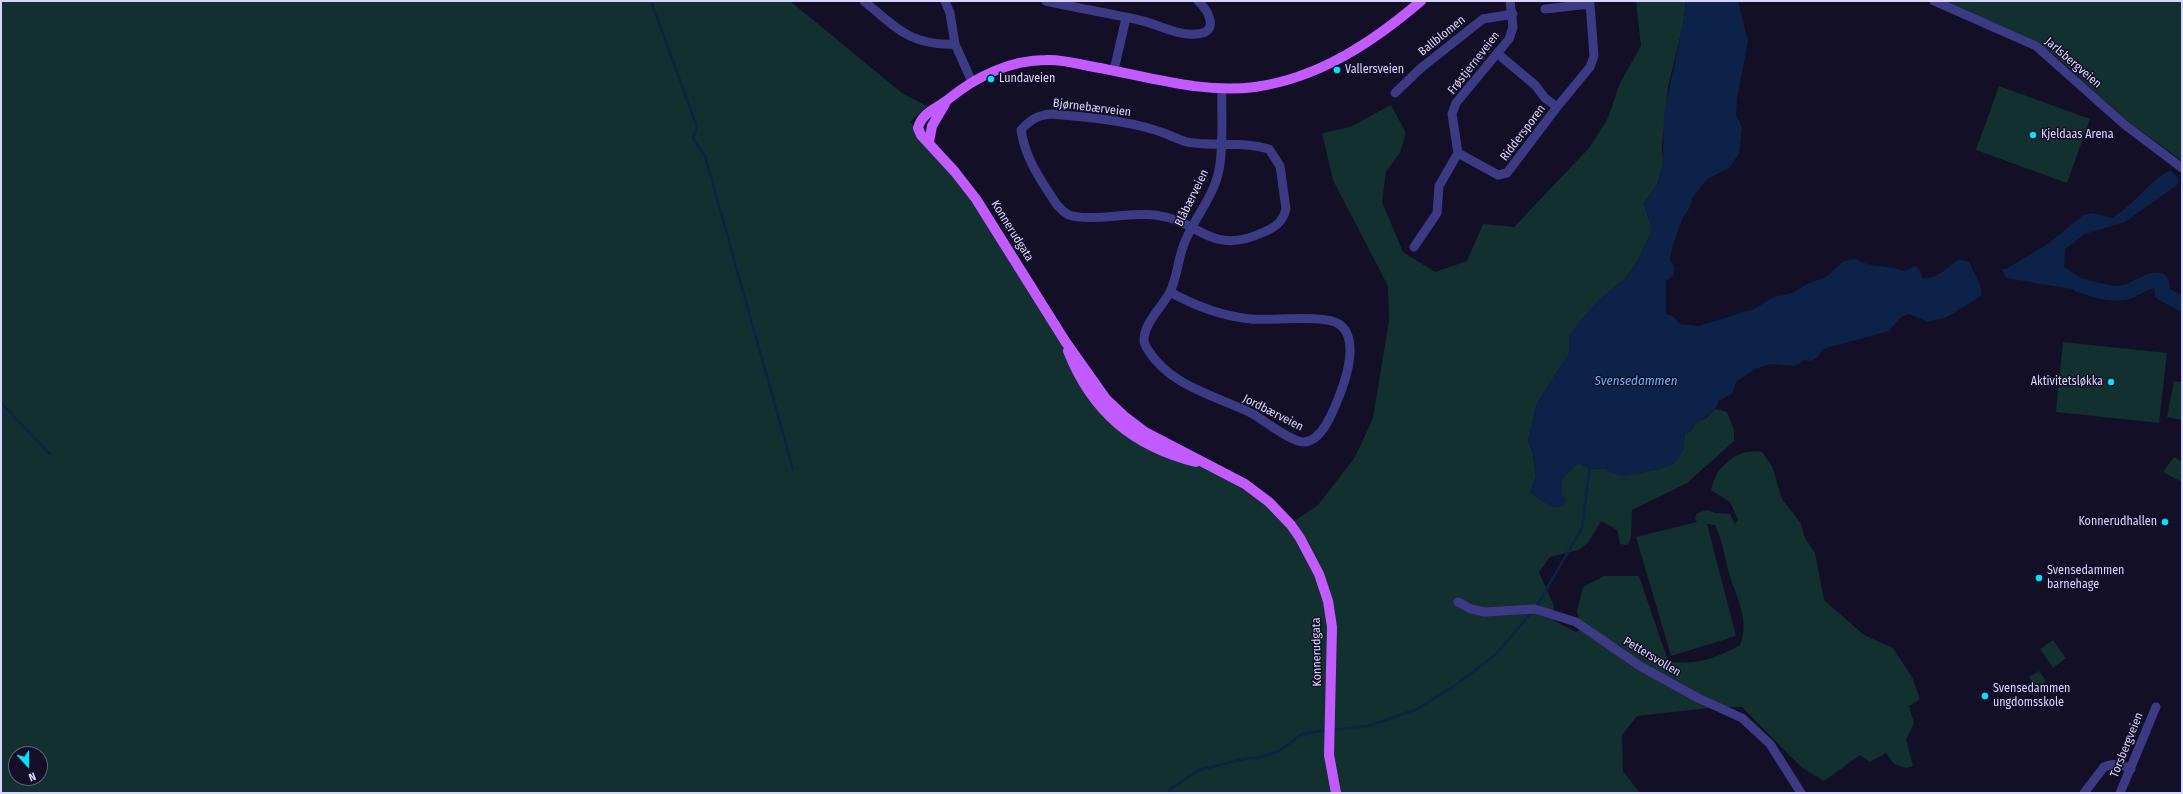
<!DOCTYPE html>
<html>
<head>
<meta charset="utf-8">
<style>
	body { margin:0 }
	#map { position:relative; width:2183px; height:794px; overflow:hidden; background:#130f26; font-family:"Fira Sans Condensed",sans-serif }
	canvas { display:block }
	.frame { position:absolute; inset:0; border:2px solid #d9d4ff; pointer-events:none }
	.north { position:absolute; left:8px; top:746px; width:40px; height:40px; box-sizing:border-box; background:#130f26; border:1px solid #625e7d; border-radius:50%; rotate:159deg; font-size:11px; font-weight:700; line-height:16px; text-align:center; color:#d9d4ff }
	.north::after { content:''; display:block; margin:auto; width:14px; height:18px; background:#00e5ff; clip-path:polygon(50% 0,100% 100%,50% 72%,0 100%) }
</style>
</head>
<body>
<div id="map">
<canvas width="2183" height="794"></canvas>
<div class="frame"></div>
<div class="north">N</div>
</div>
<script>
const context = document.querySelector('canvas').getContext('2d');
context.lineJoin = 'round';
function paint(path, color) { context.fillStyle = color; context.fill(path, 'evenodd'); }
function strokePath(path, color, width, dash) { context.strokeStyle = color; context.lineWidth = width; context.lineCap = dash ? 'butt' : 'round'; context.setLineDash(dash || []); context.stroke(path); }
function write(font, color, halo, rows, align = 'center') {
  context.font = font + ' "Fira Sans Condensed",sans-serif'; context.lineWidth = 3; context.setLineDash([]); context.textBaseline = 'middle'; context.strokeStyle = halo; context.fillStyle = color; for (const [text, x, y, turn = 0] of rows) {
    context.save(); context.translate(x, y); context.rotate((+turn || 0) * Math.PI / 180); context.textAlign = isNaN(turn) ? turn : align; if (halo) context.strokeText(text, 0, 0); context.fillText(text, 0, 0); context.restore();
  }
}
paint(new Path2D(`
	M 1,1 L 790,1 L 902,93 L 927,106 L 910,122 L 961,178 L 1102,402 L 1215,468 L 1293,522 L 1318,505 L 1355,457 L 1373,418 L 1389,320 L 1388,286 L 1333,180 L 1322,133 L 1350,127 L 1391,105 L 1406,133 L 1400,153 L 1386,172 L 1382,202 L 1403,252 L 1435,272 L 1467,261 L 1483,224 L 1514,227 L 1590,147 L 1608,118 L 1620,83 L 1641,46 L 1636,1 L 1686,1 L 1683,25 L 1668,87 L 1662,146 L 1663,164 L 1658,183 L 1644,203 L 1652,230 L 1639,258 L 1626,278 L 1599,300 L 1569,336 L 1569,354 L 1537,403 L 1528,441 L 1533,454 L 1536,476 L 1530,493 L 1553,507 L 1562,494 L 1562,479 L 1578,463 L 1591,469 L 1605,468 L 1615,474 L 1636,474 L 1679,457 L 1683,449 L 1685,433 L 1692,430 L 1695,422 L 1706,418 L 1716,409 L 1727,412 L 1734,430 L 1734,441 L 1687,483 L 1632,510 L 1631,537 L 1628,545 L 1620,544 L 1617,530 L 1601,521 L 1588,543 L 1578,550 L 1550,557 L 1539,572 L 1554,606 L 1551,619 L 1576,632 L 1581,628 L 1577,611 L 1583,587 L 1604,576 L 1639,576 L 1668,661 C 1695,666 1717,658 1740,645 C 1751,618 1734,594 1728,569 C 1723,551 1723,543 1715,525 L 1707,524 L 1736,636 L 1671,656 L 1636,537 L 1697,522 L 1695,518 L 1697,513 L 1708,510 L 1715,513 L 1730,514 L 1735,524 L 1738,520 L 1730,502 L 1711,490 C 1715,467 1738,447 1762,452 L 1772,466 L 1782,499 L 1800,522 L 1805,538 L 1815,553 L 1824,600 L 1864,635 L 1893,648 L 1912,677 L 1920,699 L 1909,706 L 1914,723 L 1906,739 L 1913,766 L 1906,768 L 1894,764 L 1886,753 L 1870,762 L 1860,755 L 1824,781 L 1801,767 L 1742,707 L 1719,707 L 1637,716 L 1622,735 L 1623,771 L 1640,793 L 1,793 ZM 16,754 L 40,754 L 40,778 L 16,778 Z
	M 1941,1 L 2182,1 L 2182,161 L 2126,120 L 2053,54 L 2026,37 Z
	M 1999,86 L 2090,119 L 2067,183 L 1976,150 Z
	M 2063,342 L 2167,353 L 2159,423 L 2056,412 Z
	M 2174,381 L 2182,382 L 2182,420 L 2167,417 Z
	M 2174,457 L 2182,461 L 2182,482 L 2163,472 Z
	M 2053,640 L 2066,658 L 2053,668 L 2040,649 Z
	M 2039,671 L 2046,681 L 2037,688 L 2029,677 Z`), '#12302f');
paint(new Path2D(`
	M 1686,1 L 1738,1 L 1748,41 L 1737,99 L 1736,115 L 1742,127 L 1739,154 L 1729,168 L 1707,179 L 1692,198 C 1692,207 1686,212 1682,220 C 1677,233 1672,246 1670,260 L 1675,268 L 1673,276 L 1666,281 L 1666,314 L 1673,316 L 1680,324 L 1699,326 L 1754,309 L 1774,297 L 1793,293 L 1805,285 L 1826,277 L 1844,261 L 1856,259 C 1871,269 1888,264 1904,271 L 1916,266 L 1920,271 L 1922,278 C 1936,280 1948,267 1959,259 L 1969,262 L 1981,287 L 1981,296 L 1947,317 L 1928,322 L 1909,314 L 1901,317 L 1889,331 L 1823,349 C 1819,356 1814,363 1805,360 L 1794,366 L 1771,364 L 1755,369 L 1736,382 L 1732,394 L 1719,401 C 1715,413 1707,417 1695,422 L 1692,430 L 1685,433 L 1683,449 L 1679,457 L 1673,464 L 1657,470 L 1624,476 L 1615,474 L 1605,468 L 1591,469 L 1578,463 L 1562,479 L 1562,494 L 1567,500 L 1563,507 L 1553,507 L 1530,493 L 1536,476 L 1533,454 L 1528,441 L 1537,403 L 1569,354 L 1569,336 L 1578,323 L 1599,300 L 1626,278 L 1639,258 L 1652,230 L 1644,203 L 1658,183 L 1663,164 L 1664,113 L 1683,25 Z
	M 2170,170 L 2179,179 L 2177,185 L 2125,222 L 2085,234 L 2065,249 L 2064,267 L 2098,289 L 2096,293 L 2006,278 L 2002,269 L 2006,269 L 2049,243 L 2083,215 L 2093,213 L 2112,218 C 2134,205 2148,182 2170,170 Z`), '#0c2248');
strokePath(new Path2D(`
	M 651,1 L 697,127 L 693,138 L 705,156 L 793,469
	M 1,403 L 50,454
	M 1536,607 L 1582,528 L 1590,466
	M 1332,730 L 1368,726 L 1417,709 L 1457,684 L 1495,655 L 1533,611
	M 1168,793 L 1172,788 L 1199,770 L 1244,759 L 1262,757 L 1279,751 L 1302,734 L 1327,730`), '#0c2248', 2.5);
strokePath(new Path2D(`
	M 2079,285 C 2093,289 2111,296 2126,292 C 2138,289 2145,280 2159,280 L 2162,284 L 2162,293 L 2182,304`), '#0c2248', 15);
strokePath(new Path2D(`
	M 864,1 C 896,28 911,46 955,44
	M 945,1 L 950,13 L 955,44 L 972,82
	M 1046,1 C 1077,8 1108,13 1139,20 C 1158,24 1177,36 1196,34 C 1220,33 1209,11 1198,1
	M 1934,1 L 2036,46 L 2125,125 L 2182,168
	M 1545,9 L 1590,4 L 1589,1
	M 1498,54 L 1535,85 L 1545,98 L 1557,107 L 1590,67 L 1594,56 L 1590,4
	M 1114,70 L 1126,18
	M 1395,93 L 1421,68 L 1483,19 L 1513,14
	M 1052,114 C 1086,117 1122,120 1155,130 C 1166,133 1176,139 1187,142 C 1215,147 1242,141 1269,149 L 1280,166 L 1286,209 C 1283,221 1276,227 1264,232 C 1210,257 1202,221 1155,215 C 1131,212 1089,222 1069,215 C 1064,213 1061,209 1057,205 C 1041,180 1026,161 1021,130 C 1030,120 1037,115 1052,114 Z
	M 1458,153 L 1498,175 L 1507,173 L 1557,107
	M 1414,247 L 1437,213 L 1439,186 L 1458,153 L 1452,114 L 1456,103 L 1509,39 L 1513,27 L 1510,1
	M 1170,292 C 1195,306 1222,316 1251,319 C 1272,321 1324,314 1339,324 C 1359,338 1347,376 1340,394 C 1334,409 1323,441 1304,442 C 1291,442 1265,421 1253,414 C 1217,396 1171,387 1148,350 C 1146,347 1144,344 1144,340 C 1144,323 1162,307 1170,292 C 1177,278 1178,259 1184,244 C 1193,219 1214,197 1219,170 C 1224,144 1221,115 1222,89
	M 1458,602 L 1471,609 L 1485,612 L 1535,609 L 1576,622 L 1640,666 L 1698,698 L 1742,718 L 1770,744 L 1801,793
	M 2084,793 L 2104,767 C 2113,762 2122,765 2131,769
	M 2120,793 L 2156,707`), '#3d3a85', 9);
strokePath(new Path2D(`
	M 929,142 L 932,126 L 945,104
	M 1068,351 C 1092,412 1133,446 1196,462
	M 1336,793 L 1329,755 L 1332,627 L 1328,601 L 1319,574 L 1300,538 L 1291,525 L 1269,502 L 1245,484 L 1145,432 L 1124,416 L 1106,399 L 1065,341 L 976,199 L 955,172 L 921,135 L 918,128 C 922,112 938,108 950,98 C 977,76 1011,60 1046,60 C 1062,59 1078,64 1094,67 C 1146,76 1201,94 1255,87 C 1319,78 1373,42 1421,1`), '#c25bff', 10);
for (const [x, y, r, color] of [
	[1337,70,4,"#00e5ff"],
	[991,79,4,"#00e5ff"],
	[2033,135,4,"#00e5ff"],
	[2111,382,4,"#00e5ff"],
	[2165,522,4,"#00e5ff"],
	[2039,578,4,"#00e5ff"],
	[1985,696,4,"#00e5ff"]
]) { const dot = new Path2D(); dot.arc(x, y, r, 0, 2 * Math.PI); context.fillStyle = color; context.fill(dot); strokePath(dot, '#130f26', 1.5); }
write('12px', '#d9d4ff', '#130f26', [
	["Ballblomen",1442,36,-39],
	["Frøstjerneveien",1474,63,-52],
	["Jarlsbergveien",2073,63,41],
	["Bjørnebærveien",1092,108,7],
	["Riddersporen",1523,133,-53],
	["Blåbærveien",1192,198,-64],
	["Konnerudgata",1012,231,58],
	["Jordbærveien",1273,413,27],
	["Konnerudgata",1317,652,-91],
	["Pettersvollen",1652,657,31],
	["Torsbergveien",2127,745,-68]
]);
write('12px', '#d9d4ff', '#130f26', [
	["Vallersveien",1345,70],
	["Lundaveien",999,79],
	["Kjeldaas Arena",2041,135],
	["Aktivitetsløkka",2103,382,"right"],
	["Konnerudhallen",2157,522,"right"],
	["Svensedammen",2047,571],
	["barnehage",2047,585],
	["Svensedammen",1993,689],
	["ungdomsskole",1993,703]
], 'left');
write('italic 13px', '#62b6ff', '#130f26', [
	["Svensedammen",1636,381]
]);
</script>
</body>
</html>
